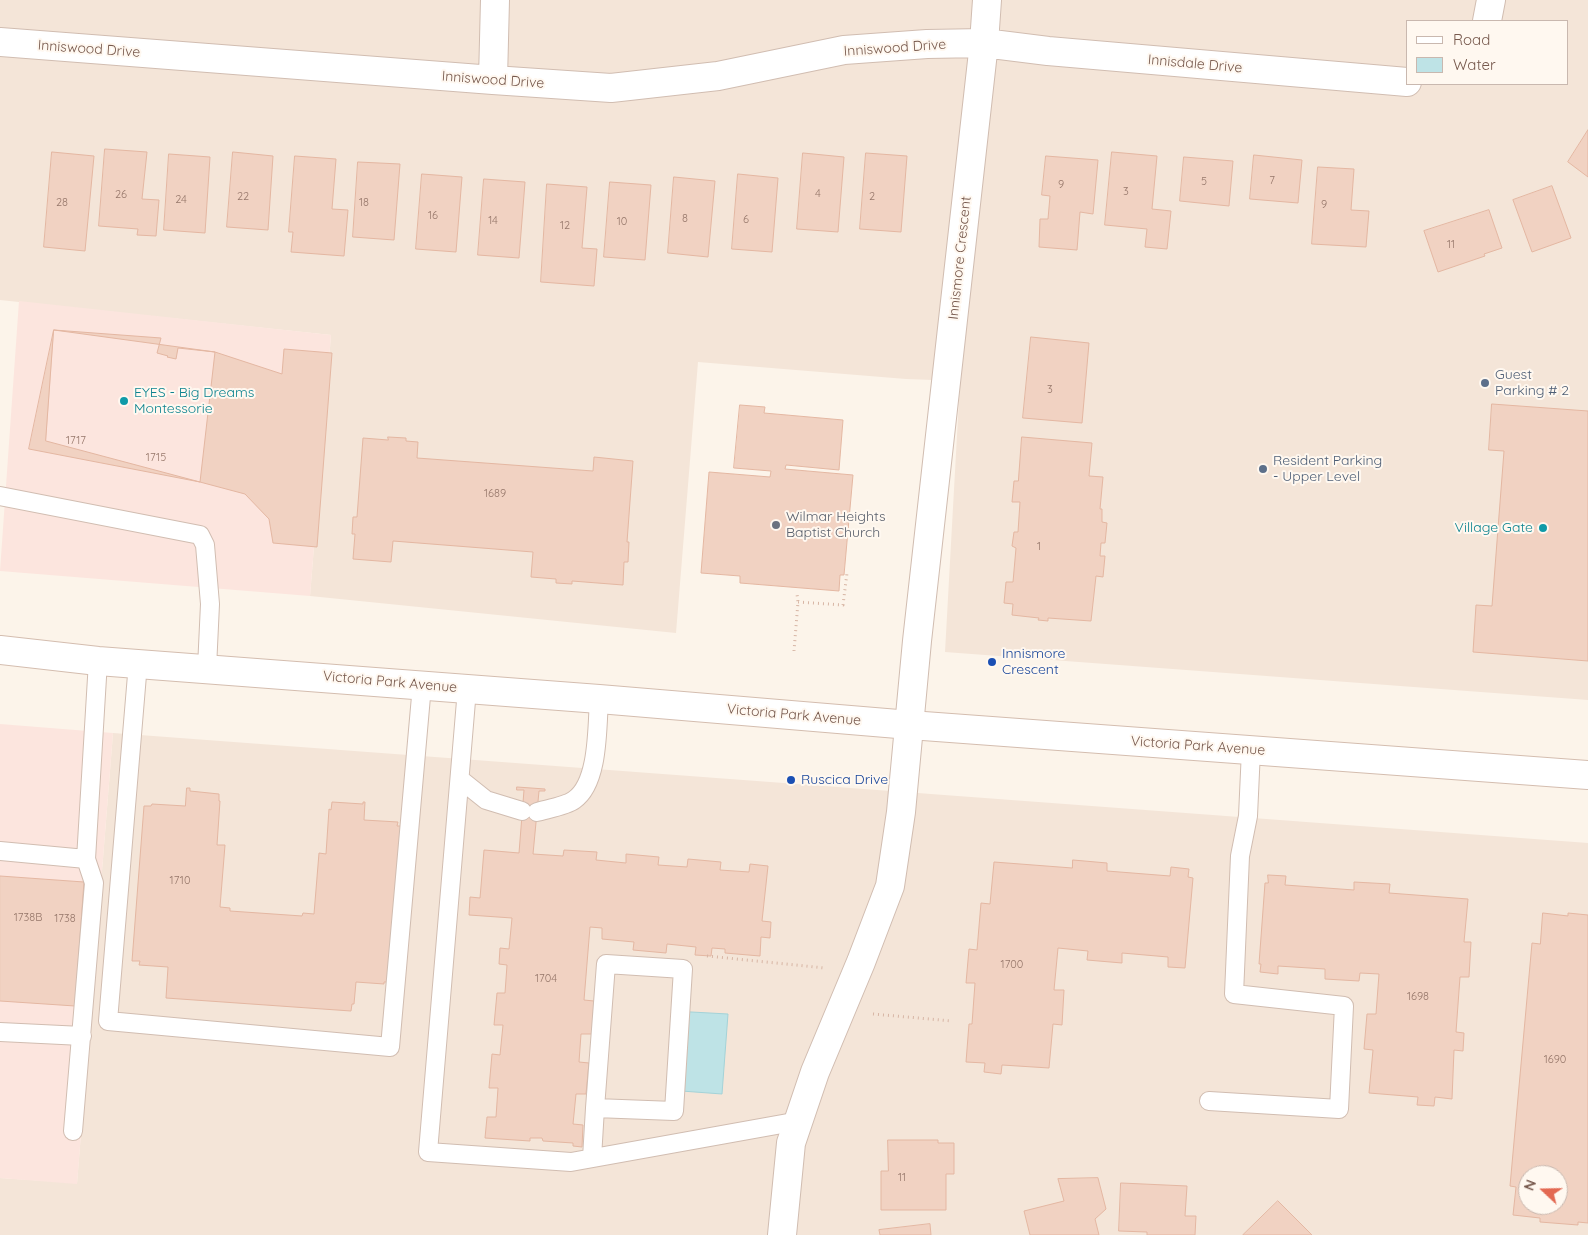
<!DOCTYPE html>
<html>
<head>
<meta charset="utf-8">
<style>
	body { margin:0 }
	#map { position:relative; width:1588px; height:1235px; overflow:hidden; background:#fcf4ea; font-family:Quicksand,sans-serif }
	canvas { display:block }
	.legend { position:absolute; left:1406px; top:20px; width:162px; height:65px; box-sizing:border-box; background:#fff8f0; border:1px solid #c9b8af; margin:0; padding:6px 9px; list-style:none; font-size:15px; color:#77594d }
	.legend li { display:flex; align-items:center; gap:10px; height:25px }
	.legend b { width:25px; border:1px solid #c9b8af }
	.north { position:absolute; left:1518px; top:1165px; width:50px; height:50px; box-sizing:border-box; background:#fff8f0; border:1px solid #c9b8af; border-radius:50%; rotate:291deg; font-size:14px; font-weight:700; line-height:20px; text-align:center; color:#77594d }
	.north::after { content:''; display:block; margin:auto; width:18px; height:22px; background:#e36952; clip-path:polygon(50% 0,100% 100%,50% 72%,0 100%) }
</style>
</head>
<body>
<div id="map">
<canvas width="1588" height="1235"></canvas>
<ul class="legend">
<li><b style="height:6px;background:#fff"></b>Road</li>
<li><b style="height:14px;background:#bee3e6"></b>Water</li>
</ul>
<div class="north">N</div>
</div>
<script>
const context = document.querySelector('canvas').getContext('2d');
context.lineJoin = 'round';
function paint(path, color) { context.fillStyle = color; context.fill(path, 'evenodd'); }
function strokePath(path, color, width, dash) { context.strokeStyle = color; context.lineWidth = width; context.lineCap = dash ? 'butt' : 'round'; context.setLineDash(dash || []); context.stroke(path); }
function write(font, color, halo, rows, align = 'center') {
  context.font = font + ' Quicksand,sans-serif'; context.lineWidth = 4; context.setLineDash([]); context.textBaseline = 'middle'; context.strokeStyle = halo; context.fillStyle = color; for (const [text, x, y, turn = 0] of rows) {
    context.save(); context.translate(x, y); context.rotate((+turn || 0) * Math.PI / 180); context.textAlign = isNaN(turn) ? turn : align; if (halo) context.strokeText(text, 0, 0); context.fillText(text, 0, 0); context.restore();
  }
}
paint(new Path2D(`
	M 0,0 L 1588,0 L 1588,700 L 945,652 L 960,381 L 906,379 L 698,362 L 676,633 L 310,596 L 331,335 L 0,300 ZM 1407,21 L 1567,21 L 1567,84 L 1407,84 Z
	M 113,733 L 1588,843 L 1588,1235 L 0,1235 L 0,1178 L 77,1183 ZM 1528,1175 L 1558,1175 L 1558,1205 L 1528,1205 Z`), '#f4e5d8');
paint(new Path2D(`
	M 19,301 L 331,335 L 310,596 L 0,571 Z
	M 0,724 L 113,733 L 77,1184 L 0,1178 Z`), '#fce5de');
const water = new Path2D(`
	M 673,1011 L 728,1014 L 722,1094 L 668,1090 Z`);
paint(water, '#bee3e6');
strokePath(water, '#a4d3d8', 1);
const building = new Path2D(`
	M 1588,130 L 1588,177 L 1568,162 Z
	M 105,149 L 147,152 L 142,199 L 159,200 L 156,236 L 137,235 L 138,229 L 99,226 Z
	M 52,152 L 94,156 L 85,251 L 44,247 Z
	M 233,152 L 273,156 L 268,230 L 227,227 Z
	M 1112,152 L 1157,156 L 1152,209 L 1171,211 L 1167,249 L 1145,247 L 1147,229 L 1105,225 Z
	M 803,153 L 844,157 L 838,232 L 797,229 Z
	M 866,153 L 907,156 L 901,232 L 860,229 Z
	M 169,154 L 210,157 L 205,233 L 164,230 Z
	M 1254,155 L 1302,160 L 1298,203 L 1250,199 Z
	M 295,156 L 336,159 L 332,209 L 348,210 L 344,256 L 291,252 L 293,232 L 289,232 Z
	M 1046,156 L 1098,160 L 1093,214 L 1080,212 L 1077,250 L 1039,247 L 1040,219 L 1048,219 L 1050,196 L 1042,195 Z
	M 1184,157 L 1233,161 L 1229,206 L 1180,201 Z
	M 358,162 L 400,164 L 394,240 L 353,237 Z
	M 1318,167 L 1354,169 L 1351,210 L 1369,211 L 1366,247 L 1312,244 Z
	M 422,174 L 462,177 L 456,252 L 416,249 Z
	M 738,174 L 778,178 L 772,252 L 732,249 Z
	M 674,177 L 715,181 L 708,257 L 668,253 Z
	M 484,179 L 525,182 L 519,258 L 478,255 Z
	M 610,182 L 651,185 L 645,260 L 604,257 Z
	M 547,184 L 587,187 L 582,248 L 597,249 L 594,286 L 541,282 Z
	M 1552,186 L 1571,238 L 1532,252 L 1513,200 Z
	M 1489,210 L 1502,248 L 1484,254 L 1485,256 L 1438,272 L 1424,231 Z
	M 54,330 L 161,338 L 157,353 L 168,356 L 167,357 L 176,359 L 178,348 L 215,352 L 282,374 L 284,349 L 332,353 L 317,547 L 273,543 L 269,519 L 245,494 L 46,441 Z
	M 54,330 L 215,352 L 200,482 L 29,449 Z
	M 1031,337 L 1089,343 L 1082,423 L 1023,418 Z
	M 1492,404 L 1588,411 L 1588,661 L 1473,652 L 1476,605 L 1492,606 L 1504,451 L 1489,450 Z
	M 740,405 L 765,407 L 764,413 L 843,420 L 839,470 L 786,465 L 785,469 L 853,475 L 844,575 L 840,575 L 839,591 L 740,583 L 740,576 L 701,573 L 709,472 L 770,477 L 771,471 L 734,468 Z
	M 388,437 L 406,438 L 406,441 L 418,442 L 417,458 L 593,471 L 594,457 L 633,461 L 627,542 L 629,542 L 628,562 L 624,562 L 623,585 L 572,581 L 572,584 L 556,583 L 556,579 L 531,577 L 533,552 L 393,541 L 391,562 L 353,559 L 355,534 L 352,534 L 353,517 L 357,517 L 363,438 L 388,440 Z
	M 1022,437 L 1092,443 L 1089,476 L 1103,477 L 1100,509 L 1102,509 L 1102,522 L 1107,523 L 1105,543 L 1101,543 L 1100,556 L 1105,556 L 1103,577 L 1096,576 L 1091,621 L 1048,618 L 1048,621 L 1038,620 L 1039,618 L 1012,615 L 1013,604 L 1004,603 L 1006,582 L 1013,582 L 1016,548 L 1012,546 L 1014,532 L 1018,532 L 1020,502 L 1012,502 L 1014,481 L 1018,481 Z
	M 517,787 L 545,789 L 545,791 L 539,791 L 533,854 L 563,856 L 564,850 L 597,852 L 596,860 L 626,863 L 626,854 L 659,857 L 658,865 L 687,867 L 688,859 L 721,862 L 720,870 L 749,872 L 750,864 L 768,866 L 762,921 L 771,922 L 770,938 L 761,937 L 760,956 L 725,953 L 725,949 L 712,948 L 711,956 L 695,955 L 696,947 L 667,944 L 666,953 L 633,950 L 634,942 L 602,939 L 602,928 L 590,927 L 584,1000 L 594,1001 L 592,1034 L 581,1034 L 579,1062 L 589,1063 L 586,1094 L 576,1094 L 573,1124 L 583,1125 L 582,1147 L 573,1146 L 573,1143 L 543,1141 L 542,1138 L 530,1138 L 530,1141 L 485,1138 L 487,1117 L 496,1117 L 498,1088 L 489,1088 L 492,1054 L 500,1055 L 503,1025 L 494,1025 L 497,993 L 505,993 L 507,965 L 499,964 L 500,948 L 509,949 L 512,918 L 469,915 L 470,897 L 480,898 L 484,850 L 519,853 L 524,790 L 517,790 Z
	M 187,788 L 190,788 L 190,791 L 219,794 L 219,801 L 220,801 L 217,845 L 225,845 L 220,907 L 230,908 L 230,911 L 302,916 L 303,913 L 314,914 L 319,853 L 326,854 L 329,809 L 331,810 L 332,802 L 363,804 L 363,802 L 365,802 L 364,820 L 398,822 L 397,826 L 404,826 L 392,982 L 384,982 L 384,984 L 356,982 L 354,1004 L 352,1004 L 351,1011 L 166,998 L 168,967 L 139,965 L 140,961 L 132,961 L 144,806 L 151,806 L 152,804 L 185,806 Z
	M 1073,860 L 1107,863 L 1107,871 L 1170,876 L 1171,867 L 1189,869 L 1188,877 L 1193,878 L 1185,968 L 1168,967 L 1168,957 L 1122,953 L 1122,963 L 1087,960 L 1088,951 L 1058,948 L 1054,990 L 1064,990 L 1062,1025 L 1053,1024 L 1049,1068 L 1002,1065 L 1001,1074 L 984,1072 L 985,1063 L 966,1062 L 969,1024 L 972,1024 L 975,983 L 966,983 L 969,949 L 977,950 L 981,903 L 990,904 L 994,862 L 1072,868 Z
	M 1268,875 L 1286,876 L 1285,885 L 1354,890 L 1354,882 L 1390,884 L 1389,893 L 1468,899 L 1464,942 L 1471,942 L 1469,977 L 1460,977 L 1456,1032 L 1464,1033 L 1463,1051 L 1454,1050 L 1452,1099 L 1435,1097 L 1434,1106 L 1417,1105 L 1418,1097 L 1369,1093 L 1373,1050 L 1364,1049 L 1367,1014 L 1376,1014 L 1379,974 L 1360,973 L 1359,981 L 1325,979 L 1325,969 L 1278,966 L 1278,974 L 1260,972 L 1261,964 L 1259,964 L 1265,883 L 1268,883 Z
	M 0,876 L 84,882 L 75,1006 L 0,1001 Z
	M 1543,913 L 1568,916 L 1568,913 L 1588,915 L 1588,1223 L 1578,1222 L 1578,1225 L 1540,1222 L 1540,1218 L 1513,1215 L 1516,1187 L 1510,1186 L 1532,943 L 1540,944 ZM 1528,1175 L 1558,1175 L 1558,1205 L 1528,1205 Z
	M 888,1140 L 938,1140 L 938,1143 L 954,1143 L 954,1174 L 946,1174 L 946,1210 L 881,1210 L 881,1171 L 888,1171 Z
	M 1098,1178 L 1106,1209 L 1095,1219 L 1099,1235 L 1030,1235 L 1024,1211 L 1064,1201 L 1058,1179 Z
	M 1121,1183 L 1187,1186 L 1185,1216 L 1196,1216 L 1195,1235 L 1147,1235 L 1147,1232 L 1119,1231 Z
	M 1278,1201 L 1312,1235 L 1243,1235 Z
	M 930,1224 L 931,1235 L 880,1235 L 879,1230 Z`);
paint(building, '#f1d2c2');
strokePath(building, '#e4b7a2', 1);
const service = new Path2D(`
	M 0,496 L 200,535 L 205,545 L 210,604 L 207,668
	M 138,663 L 108,1021 L 390,1047 L 422,685
	M 467,689 L 428,1152 L 571,1162 L 799,1121
	M 461,780 L 486,800 L 522,811
	M 537,812 C 547,809 566,806 574,800 C 599,783 597,727 599,699
	M 0,851 L 86,859 L 98,661
	M 606,964 L 683,969 L 674,1111 L 595,1108 Z
	M 0,1032 L 82,1036
	M 1209,1101 L 1339,1109 L 1344,1006 L 1234,994 L 1240,856 L 1248,816 L 1251,750
	M 73,1131 L 94,883 L 86,859
	M 592,1158 L 595,1108`);
const minor = new Path2D(`
	M 1487,21 L 1491,0
	M 0,42 L 493,80 L 611,88 L 718,76 L 844,50 L 927,44 L 984,43 L 1048,51 L 1407,82
	M 493,80 L 495,0
	M 782,1235 L 791,1143 L 815,1072 L 861,962 L 890,886 L 901,812 L 917,641 L 984,43 L 987,0`);
const secondary = new Path2D(`
	M 0,650 L 98,661 L 599,699 L 910,725 L 1588,775`);
strokePath(service, '#d1bdb1', 20);
strokePath(minor, '#d1bdb1', 30);
strokePath(secondary, '#d4bdaf', 30);
strokePath(new Path2D(`
	M 798,602 L 843,605 L 847,573
	M 794,651 L 798,602 L 797,594
	M 707,956 L 825,968
	M 873,1014 L 952,1021`), '#d7b5a4', 3, [1, 4]);
strokePath(service, '#fff', 18);
strokePath(minor, '#fff', 28);
strokePath(secondary, '#fff', 28);
for (const [x, y, r, color] of [
	[1485,383,5,"#5c6f8a"],
	[124,401,5,"#0f9aa8"],
	[1263,469,5,"#5c6f8a"],
	[776,525,5,"#6b7280"],
	[1543,528,5,"#0f9aa8"],
	[992,662,5,"#1a4fb4"],
	[791,780,5,"#1a4fb4"]
]) { const dot = new Path2D(); dot.arc(x, y, r, 0, 2 * Math.PI); context.fillStyle = color; context.fill(dot); strokePath(dot, '#fff8f0', 2); }
write('11px', '#96776a', null, [
	["7",1272,181],
	["5",1204,182],
	["9",1061,185],
	["3",1126,192],
	["4",818,194],
	["26",121,195],
	["22",243,197],
	["2",872,197],
	["24",181,200],
	["28",62,203],
	["18",364,203],
	["9",1324,205],
	["16",433,216],
	["8",685,219],
	["6",746,220],
	["14",493,221],
	["10",622,222],
	["12",565,226],
	["11",1451,245],
	["3",1050,390],
	["1717",76,441],
	["1715",156,458],
	["1689",495,494],
	["1",1039,547],
	["1710",180,881],
	["1738B",28,918],
	["1738",65,919],
	["1700",1012,965],
	["1704",546,979],
	["1698",1418,997],
	["1690",1555,1060],
	["11",902,1178]
]);
write('14px', '#77594d', '#fff8f0', [
	["Inniswood Drive",895,48,-4],
	["Inniswood Drive",89,49,4],
	["Innisdale Drive",1195,64,5],
	["Inniswood Drive",493,80,4],
	["Innismore Crescent",960,258,-84],
	["Victoria Park Avenue",390,682,5],
	["Victoria Park Avenue",794,715,5],
	["Victoria Park Avenue",1198,746,4]
]);
write('14px', '#4e5e75', '#fff8f0', [
	["Guest",1495,375],
	["Parking # 2",1495,391],
	["Resident Parking",1273,461],
	["- Upper Level",1273,477]
], 'left');
write('14px', '#0d838f', '#fff8f0', [
	["EYES - Big Dreams",134,393],
	["Montessorie",134,409],
	["Village Gate",1533,528,"right"]
], 'left');
write('14px', '#5b616d', '#fff8f0', [
	["Wilmar Heights",786,517],
	["Baptist Church",786,533]
], 'left');
write('14px', '#164399', '#fff8f0', [
	["Innismore",1002,654],
	["Crescent",1002,670],
	["Ruscica Drive",801,780]
], 'left');
</script>
</body>
</html>
